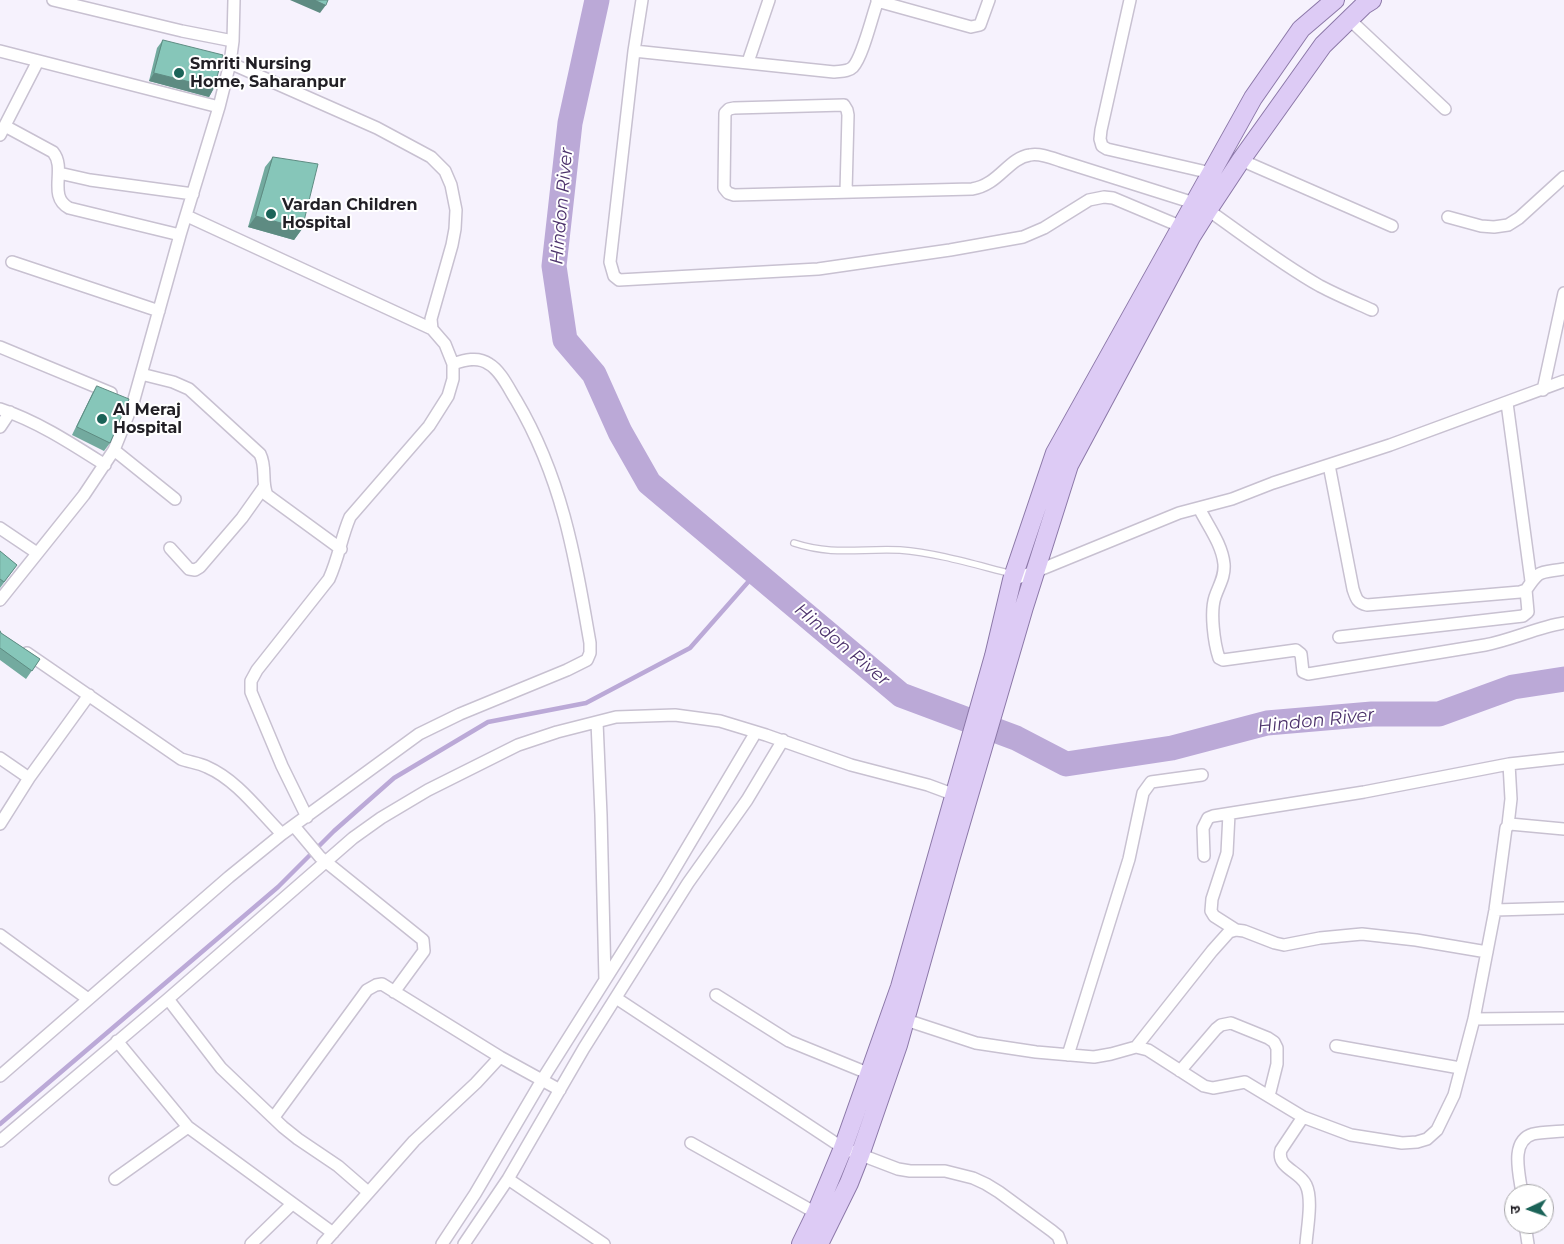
<!DOCTYPE html>
<html>
<head>
<meta charset="utf-8">
<style>
	body { margin:0 }
	#map { position:relative; width:1564px; height:1244px; overflow:hidden; background:#f6f2fd; font-family:Montserrat,"Noto Sans Devanagari",sans-serif }
	canvas { display:block }
	.north { position:absolute; left:1504px; top:1184px; width:50px; height:50px; box-sizing:border-box; background:#fff; border:1px solid #a6a5a8; border-radius:50%; rotate:267deg; font-size:14px; font-weight:700; line-height:20px; text-align:center; color:#211f25 }
	.north::after { content:''; display:block; margin:auto; width:18px; height:22px; background:#1b6358; clip-path:polygon(50% 0,100% 100%,50% 72%,0 100%) }
</style>
</head>
<body>
<div id="map">
<canvas width="1564" height="1244"></canvas>
<div class="north">उ</div>
</div>
<script>
const context = document.querySelector('canvas').getContext('2d');
context.lineJoin = 'round';
function strokePath(path, color, width, dash) { context.strokeStyle = color; context.lineWidth = width; context.lineCap = dash ? 'butt' : 'round'; context.setLineDash(dash || []); context.stroke(path); }
function paint(path, color) { context.fillStyle = color; context.fill(path, 'evenodd'); }
function write(font, color, halo, rows, align = 'center') {
  context.font = font + ' Montserrat,sans-serif'; context.lineWidth = 4; context.setLineDash([]); context.textBaseline = 'middle'; context.strokeStyle = halo; context.fillStyle = color; for (const [text, x, y, turn = 0] of rows) {
    context.save(); context.translate(x, y); context.rotate((+turn || 0) * Math.PI / 180); context.textAlign = isNaN(turn) ? turn : align; if (halo) context.strokeText(text, 0, 0); context.fillText(text, 0, 0); context.restore();
  }
}
strokePath(new Path2D(`
	M 0,1124 L 278,887 L 334,831 L 394,778 L 488,722 L 586,703 L 690,648 L 756,573`), '#bba9d7', 4.5);
strokePath(new Path2D(`
	M 597,0 L 570,123 L 554,266 L 565,340 L 594,374 L 620,432 L 649,483 L 901,695 L 1016,738 L 1066,764 L 1172,748 L 1267,723 L 1372,714 L 1439,714 L 1513,687 L 1564,679`), '#bba9d7', 25);
const lane = new Path2D(`
	M 794,543 C 834,556 861,548 900,550 C 938,553 976,565 1012,574`);
const street = new Path2D(`
	M 53,0 L 182,31 L 233,41
	M 642,0 L 634,51 L 610,262 L 614,276 L 619,280 L 818,269 L 950,250 L 1023,237 L 1044,228 L 1089,200 L 1104,197 L 1113,198 L 1182,227
	M 1130,0 L 1101,130 L 1100,139 L 1102,146 L 1107,149 L 1211,173
	M 877,1 L 971,27 L 980,25 L 989,0
	M 1349,19 L 1445,109
	M 0,51 L 219,107
	M 634,51 L 834,72 C 841,71 848,72 853,67 C 863,56 872,16 878,0
	M 748,62 L 769,0
	M 230,63 L 377,128 L 431,157 L 445,171 L 451,185 L 456,210 L 455,229 L 452,245 L 431,319 L 432,329 L 445,344 L 453,364 L 453,379 L 448,396 L 429,426 L 350,517 C 341,538 339,557 329,579 L 257,670 L 251,681 L 251,692 L 282,766 L 307,817
	M 5,126 L 53,152 C 67,169 47,196 69,208 L 180,235
	M 0,135 L 38,61
	M 1241,160 L 1392,226
	M 59,173 L 90,180 L 193,194
	M 846,192 L 848,115 L 847,110 L 844,105 L 734,108 L 729,109 L 725,113 L 724,188 L 728,193 L 734,195 L 972,189 C 999,185 1008,158 1030,155 C 1040,153 1052,158 1061,161 L 1194,203
	M 1208,210 C 1245,236 1281,264 1320,286 C 1337,295 1354,302 1372,310
	M 187,216 L 432,329
	M 1448,217 L 1481,226 L 1494,227 L 1508,225 L 1519,218 L 1564,177
	M 12,262 L 159,311
	M 0,347 L 111,393
	M 141,374 L 173,382 L 189,389 L 260,454 C 267,468 261,481 267,495 L 341,549
	M 1543,390 L 1564,293
	M 1507,403 L 1531,581
	M 0,409 C 37,421 72,444 105,465
	M 0,427 L 10,412
	M 114,450 L 175,499
	M 1329,465 L 1353,589 C 1356,598 1357,603 1367,605 L 1520,592 L 1526,590 C 1540,569 1539,573 1564,569
	M 1199,508 C 1208,526 1222,544 1224,564 C 1225,577 1219,585 1215,597 C 1210,612 1214,643 1219,658 L 1223,660 L 1296,650 L 1301,654 L 1303,672 L 1308,674 L 1485,645 C 1512,640 1538,627 1564,623
	M 0,528 L 37,553
	M 170,548 L 189,569 L 195,570 L 200,567 L 242,518 L 264,487
	M 1012,580 L 1042,569 L 1179,513 L 1232,499 L 1273,483 L 1390,445 L 1564,381
	M 0,600 L 84,495 L 114,450 L 133,403 L 180,235 L 219,107 L 230,63 L 233,41 L 234,0
	M 1339,637 L 1523,616 L 1528,612 L 1526,590
	M 27,653 L 181,759 C 189,762 199,763 207,767 C 237,780 259,811 282,834
	M 597,722 L 601,815 L 605,980
	M 0,758 L 29,778
	M 1229,814 L 1227,853 L 1212,899 L 1211,911 L 1214,916 L 1236,930
	M 0,824 L 29,778 L 89,695
	M 1508,825 L 1511,799 L 1509,764
	M 294,826 L 320,857 L 423,940 L 424,951 L 394,992
	M 1204,856 L 1203,828 L 1208,818 L 1213,816 L 1364,792 L 1509,764 L 1564,758
	M 1495,910 L 1564,908
	M 0,935 L 88,999
	M 716,995 L 789,1041 L 870,1074
	M 616,998 L 843,1148 L 898,1169 L 910,1171 L 945,1171 L 973,1178 L 986,1184 L 999,1192 L 1052,1231 L 1058,1236 L 1061,1244
	M 168,999 L 221,1068 L 283,1127 L 298,1139 L 338,1166 L 368,1192
	M 1474,1019 L 1564,1018
	M 906,1020 L 976,1043 L 1036,1052 L 1094,1057 L 1111,1054 L 1136,1047 L 1148,1050 L 1204,1086 L 1213,1088 L 1245,1082 L 1303,1117 L 1351,1135 L 1402,1143 L 1417,1142 L 1427,1139 L 1437,1130 L 1454,1095 L 1474,1019 L 1495,910 L 1506,828 L 1510,824 L 1564,829
	M 117,1041 L 188,1127 L 333,1233
	M 1336,1046 L 1460,1068
	M 1136,1047 L 1212,951 L 1229,932 L 1236,930 L 1244,931 L 1275,943 L 1284,945 L 1320,938 L 1362,934 L 1416,940 L 1487,952
	M 1068,1055 L 1129,859 L 1143,793 L 1151,782 L 1202,775
	M 500,1057 L 560,1090
	M 1180,1071 L 1216,1029 L 1221,1025 L 1231,1023 L 1268,1038 L 1274,1042 L 1277,1048 L 1277,1064 L 1269,1096
	M 0,1076 L 229,877 L 282,834 L 419,734 L 460,714 L 567,670 L 587,660 L 590,653 L 590,643 C 575,556 562,478 516,400 C 509,389 501,371 489,364 C 478,356 464,360 453,364
	M 274,1117 L 367,990 L 376,985 L 382,984 L 500,1057 L 476,1083 L 414,1141 L 323,1244
	M 1303,1117 L 1281,1150 C 1276,1168 1300,1171 1306,1185 C 1313,1199 1307,1229 1306,1244
	M 0,1141 L 168,999 L 353,838 L 381,818 L 428,790 L 518,745 L 557,732 L 616,717 L 675,715 L 720,721 L 766,735 L 851,765 L 928,785 L 955,795
	M 691,1143 L 816,1213
	M 115,1179 L 188,1127
	M 508,1179 L 604,1244
	M 1522,1194 C 1520,1176 1509,1141 1533,1134 C 1542,1132 1554,1132 1564,1131
	M 1525,1224 L 1528,1244
	M 251,1244 L 292,1204
	M 442,1244 L 475,1194 L 542,1080 L 665,885 L 756,732
	M 464,1244 L 508,1179 L 584,1048 L 688,883 L 747,800 L 783,740`);
const primary = new Path2D(`
	M 801,1244 L 816,1213 L 843,1148 L 900,987 L 994,656 L 1012,580 L 1055,453 L 1253,98 L 1301,29 L 1335,0
	M 819,1244 L 849,1183 L 860,1155 L 898,1045 L 950,860 L 1024,607 L 1069,465 L 1191,237 L 1208,210 L 1241,160 L 1323,45 L 1364,5 L 1372,0`);
strokePath(lane, '#c8c1d1', 8);
strokePath(street, '#c8c1d1', 14);
strokePath(primary, '#8c78a8', 20);
strokePath(lane, '#fff', 5.5);
strokePath(street, '#fff', 11);
strokePath(primary, '#ddcbf5', 18);
paint(new Path2D(`
	M 163,40 L 214,88 L 209,97 L 149,81 L 157,48 Z
	M 273,157 L 302,229 L 294,240 L 248,227 L 265,167 Z
	M 97,386 L 110,443 L 104,451 L 72,435 L 92,394 Z
	M 0,551 L 17,565 L 0,588 Z
	M 0,631 L 1,633 L 40,659 L 26,679 L 0,660 Z`), '#73aa9f');
paint(new Path2D(`
	M 290,0 L 315,0 L 326,5 L 320,13 Z
	M 154,73 L 214,88 L 209,97 L 149,81 Z
	M 256,216 L 302,229 L 294,240 L 248,227 Z`), '#5e8b82');
const building = new Path2D(`
	M 315,0 L 328,0 L 326,5 Z
	M 163,40 L 223,55 L 214,88 L 154,73 Z
	M 273,157 L 318,164 L 302,229 L 256,216 Z
	M 97,386 L 129,399 L 110,443 L 77,427 Z
	M 0,551 L 17,565 L 4,582 L 0,579 Z
	M 0,631 L 1,633 L 40,659 L 32,671 L 0,648 Z`);
paint(building, '#86c6b9');
strokePath(building, '#5e8b82', 1);
for (const [x, y, r, color] of [
	[179,73,6,"#1b6358"],
	[271,214,6,"#1b6358"],
	[102,419,6,"#1b6358"]
]) { const dot = new Path2D(); dot.arc(x, y, r, 0, 2 * Math.PI); context.fillStyle = color; context.fill(dot); strokePath(dot, '#fff', 2); }
write('bold 16px', '#211f25', '#fff', [
	["Smriti Nursing",190,64],
	["Home, Saharanpur",190,82],
	["Vardan Children",282,205],
	["Hospital",282,223],
	["Al Meraj",113,410],
	["Hospital",113,428]
], 'left');
write('italic 18px', '#4c326b', '#fff', [
	["Hindon River",562,206,-85],
	["Hindon River",842,645,40],
	["Hindon River",1316,721,-6]
]);
</script>
</body>
</html>
